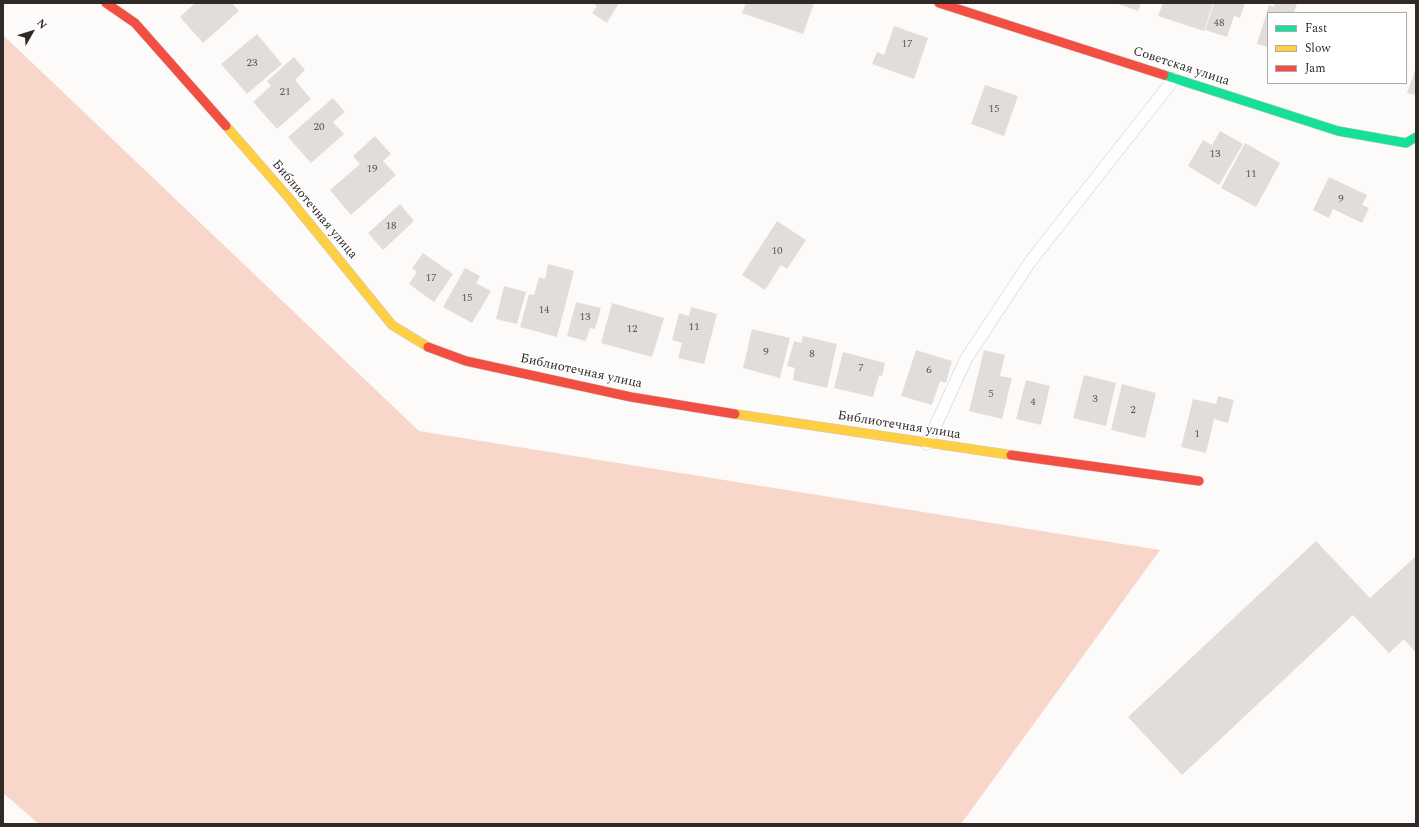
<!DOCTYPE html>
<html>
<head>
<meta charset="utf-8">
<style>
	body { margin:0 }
	#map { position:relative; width:1419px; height:827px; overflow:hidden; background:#fdfbfa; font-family:Spectral,serif }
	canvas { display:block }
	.frame { position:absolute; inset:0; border:4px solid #302926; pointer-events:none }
	.legend { position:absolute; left:1267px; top:12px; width:140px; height:72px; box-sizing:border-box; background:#fff; border:1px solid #aca9a8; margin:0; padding:5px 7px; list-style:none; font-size:12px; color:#302926 }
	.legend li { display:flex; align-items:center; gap:8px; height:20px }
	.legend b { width:20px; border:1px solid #aca9a8 }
	.north { position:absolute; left:12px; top:12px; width:40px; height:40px; -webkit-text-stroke:3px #fff; paint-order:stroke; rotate:51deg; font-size:11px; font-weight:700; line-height:16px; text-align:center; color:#302926 }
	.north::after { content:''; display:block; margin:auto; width:14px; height:18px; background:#302926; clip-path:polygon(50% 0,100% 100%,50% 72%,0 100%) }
</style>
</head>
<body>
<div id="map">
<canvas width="1419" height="827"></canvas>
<div class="frame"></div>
<ul class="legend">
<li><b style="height:5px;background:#16e098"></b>Fast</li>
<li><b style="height:5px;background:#ffcf43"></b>Slow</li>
<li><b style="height:5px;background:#f24e42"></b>Jam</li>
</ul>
<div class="north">N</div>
</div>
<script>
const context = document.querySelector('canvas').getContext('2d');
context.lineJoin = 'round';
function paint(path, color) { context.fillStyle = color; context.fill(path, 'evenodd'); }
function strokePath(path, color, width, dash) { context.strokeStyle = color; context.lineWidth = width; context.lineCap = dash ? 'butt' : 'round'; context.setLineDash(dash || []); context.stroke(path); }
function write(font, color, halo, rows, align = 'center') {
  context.font = font + ' Spectral,serif'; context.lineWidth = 3; context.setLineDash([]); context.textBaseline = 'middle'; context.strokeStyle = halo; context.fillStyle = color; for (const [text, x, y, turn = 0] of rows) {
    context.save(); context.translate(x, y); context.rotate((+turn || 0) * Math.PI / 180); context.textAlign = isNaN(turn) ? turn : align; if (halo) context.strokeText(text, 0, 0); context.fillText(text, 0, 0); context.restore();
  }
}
paint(new Path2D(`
	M 3,35 L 419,431 L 1160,550 L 961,824 L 39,824 L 3,793 Z`), '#f9d6ca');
paint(new Path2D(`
	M 195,3 L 232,3 L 239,11 L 203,43 L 180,17 Z
	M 592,3 L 619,3 L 607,23 L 592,13 L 597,6 Z
	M 746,3 L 814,3 L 803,34 L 742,13 Z
	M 1115,3 L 1141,3 L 1138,11 Z
	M 1163,3 L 1213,3 L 1204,31 L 1158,16 Z
	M 1214,3 L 1245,3 L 1240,18 L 1234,16 L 1227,37 L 1205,30 Z
	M 1275,3 L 1297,4 L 1294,13 L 1268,13 L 1268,47 L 1257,44 L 1269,5 L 1274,7 Z
	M 894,26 L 928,38 L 914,79 L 872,64 L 877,52 L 884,55 Z
	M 257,34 L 282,64 L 247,94 L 221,64 Z
	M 294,57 L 305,70 L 295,80 L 311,99 L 277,129 L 253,102 L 271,86 L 267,81 Z
	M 1416,68 L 1416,95 L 1407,93 Z
	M 985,85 L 1018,96 L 1004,136 L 971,124 Z
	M 333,98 L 345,112 L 333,122 L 344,134 L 311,163 L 288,137 Z
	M 1220,131 L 1243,144 L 1219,185 L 1188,166 L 1203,140 L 1212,145 Z
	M 375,136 L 391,154 L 383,161 L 396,175 L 351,215 L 330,190 L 360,164 L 353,156 Z
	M 1245,143 L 1280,163 L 1256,207 L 1221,188 Z
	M 1329,177 L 1367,195 L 1362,205 L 1369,208 L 1362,223 L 1333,209 L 1329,218 L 1313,210 Z
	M 400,204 L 414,221 L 383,250 L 368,233 Z
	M 777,221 L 806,240 L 787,269 L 781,265 L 765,290 L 742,275 Z
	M 423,253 L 453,274 L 434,302 L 409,284 L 417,272 L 412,268 Z
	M 548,264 L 574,271 L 557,337 L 520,327 L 529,294 L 534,295 L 539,277 L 545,279 Z
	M 465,268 L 480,276 L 476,283 L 491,291 L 472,323 L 443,307 Z
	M 504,286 L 526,292 L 517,324 L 496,319 Z
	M 576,302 L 601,308 L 595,329 L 590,328 L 586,341 L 567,336 Z
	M 612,303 L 664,318 L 652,357 L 601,343 Z
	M 691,307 L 717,314 L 704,364 L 678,358 L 682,343 L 672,340 L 679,313 L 689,316 Z
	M 752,329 L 790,338 L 780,378 L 743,368 Z
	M 803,336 L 837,344 L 827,388 L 793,380 L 795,368 L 787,366 L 794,341 L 801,343 Z
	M 916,350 L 952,361 L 946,383 L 940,381 L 932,405 L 901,396 Z
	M 984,350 L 1005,355 L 1000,376 L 1012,378 L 1002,419 L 969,411 Z
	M 843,352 L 885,363 L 882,376 L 879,375 L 873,397 L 834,388 Z
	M 1084,375 L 1116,383 L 1106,426 L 1073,418 Z
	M 1026,380 L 1050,386 L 1041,425 L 1016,419 Z
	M 1122,384 L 1156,393 L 1145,438 L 1111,430 Z
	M 1218,396 L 1234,400 L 1228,423 L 1214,419 L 1206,453 L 1181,447 L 1193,399 L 1216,404 Z
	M 1316,541 L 1370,598 L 1416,556 L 1416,653 L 1404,639 L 1389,653 L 1353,615 L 1182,775 L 1128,717 Z`), '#e1dddb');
const lane = new Path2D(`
	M 927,444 L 966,359 L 1030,262 L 1174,79`);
const fast = new Path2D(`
	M 1164,75 L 1338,131 L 1406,143 L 1416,137`);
const slow = new Path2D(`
	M 226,126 L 288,197 L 392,325 L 428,347
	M 735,414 L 1011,455`);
const jam = new Path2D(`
	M 106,3 L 135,23 L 226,126
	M 939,3 L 1164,75
	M 428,347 L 466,361 L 631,397 L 735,414
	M 1011,455 L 1199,481`);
strokePath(lane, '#cdc9c7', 13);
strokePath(fast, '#cdc9c7', 10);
strokePath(slow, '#cdc9c7', 10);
strokePath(jam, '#cdc9c7', 10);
strokePath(lane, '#fffefe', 12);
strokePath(fast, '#16e098', 9);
strokePath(slow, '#ffcf43', 9);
strokePath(jam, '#f24e42', 9);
write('11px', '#5c5653', null, [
	["48",1219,24],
	["17",907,45],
	["23",252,64],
	["21",285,93],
	["15",994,110],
	["20",319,128],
	["13",1215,155],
	["19",372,170],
	["11",1251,175],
	["9",1341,200],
	["18",391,227],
	["10",777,252],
	["17",431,279],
	["15",467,299],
	["14",544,311],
	["13",585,318],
	["11",694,328],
	["12",632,330],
	["9",766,353],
	["8",812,355],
	["7",861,369],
	["6",929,371],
	["5",991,395],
	["3",1095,400],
	["4",1033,403],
	["2",1133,411],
	["1",1197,435]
]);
write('13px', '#302926', '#fff', [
	["Советская улица",1181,67,18],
	["Библиотечная улица",314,210,50],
	["Библиотечная улица",581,372,12],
	["Библиотечная улица",899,426,9]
]);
</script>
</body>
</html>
